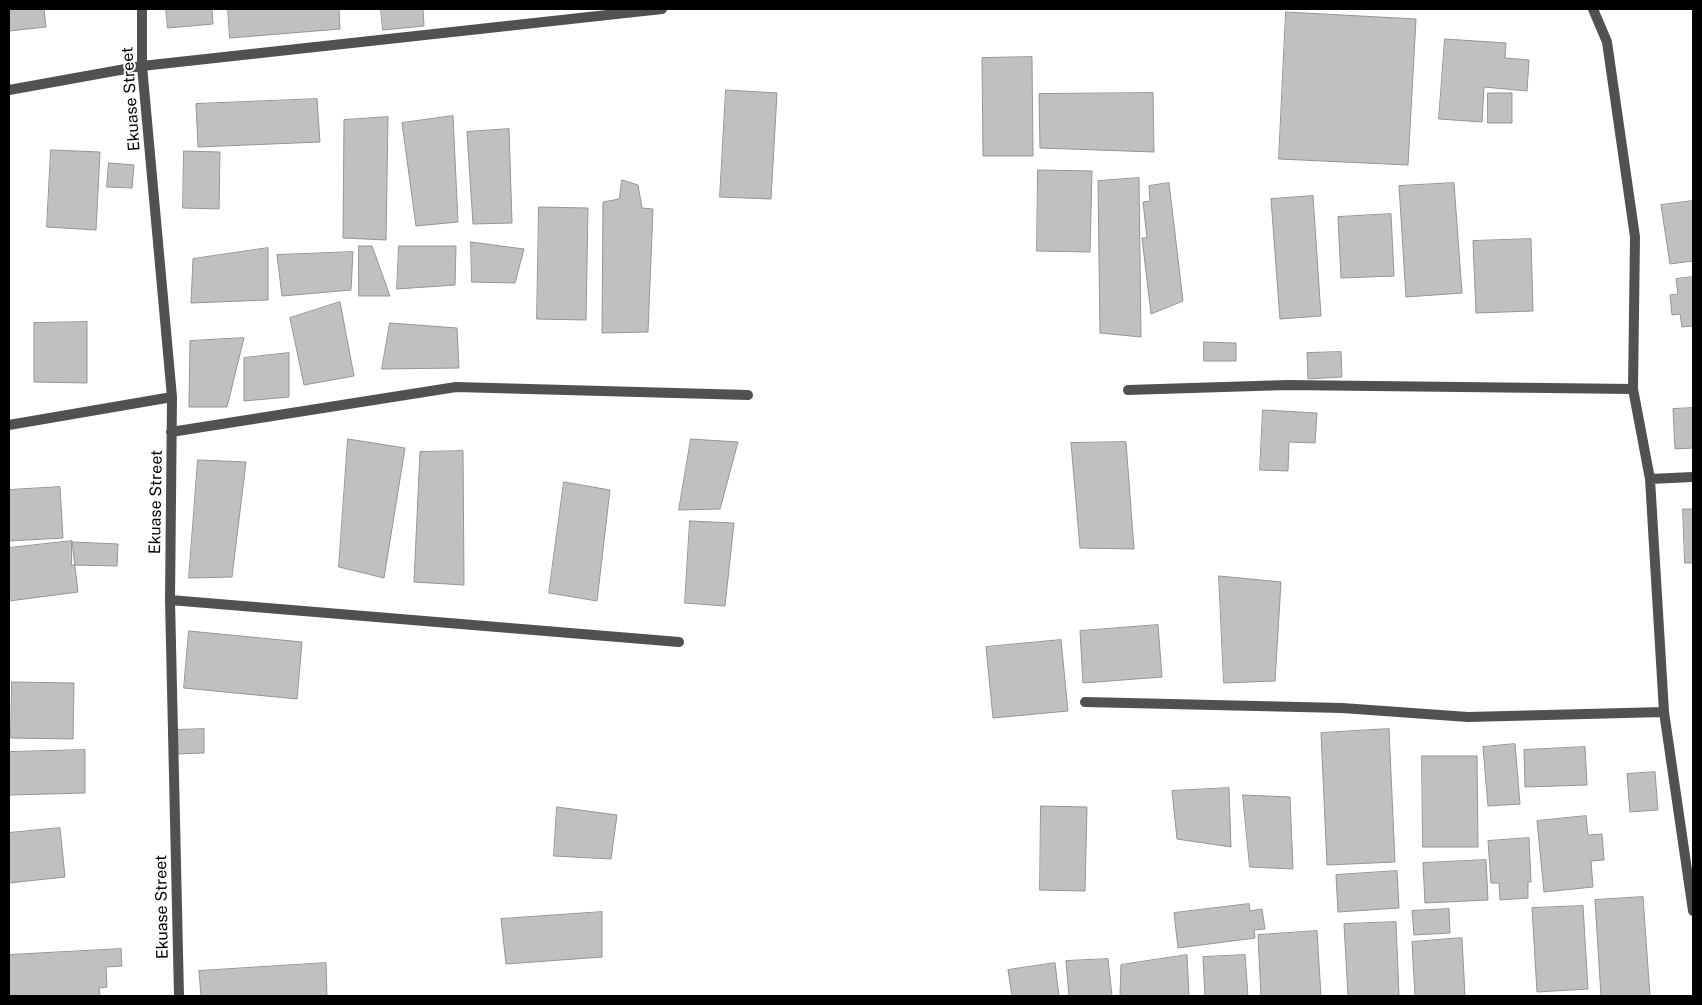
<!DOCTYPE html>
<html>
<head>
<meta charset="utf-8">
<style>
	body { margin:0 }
	#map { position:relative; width:1702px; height:1005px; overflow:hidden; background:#fff; font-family:"Public Sans",sans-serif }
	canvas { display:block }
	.frame { position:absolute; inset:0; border:10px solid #000; pointer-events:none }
</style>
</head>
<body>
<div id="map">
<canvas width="1702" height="1005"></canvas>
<div class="frame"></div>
</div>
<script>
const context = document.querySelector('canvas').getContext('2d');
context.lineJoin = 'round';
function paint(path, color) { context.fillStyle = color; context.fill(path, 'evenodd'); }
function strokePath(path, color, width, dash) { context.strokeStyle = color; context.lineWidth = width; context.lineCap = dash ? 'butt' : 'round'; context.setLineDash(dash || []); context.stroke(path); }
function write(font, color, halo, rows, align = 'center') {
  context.font = font + ' "Public Sans",sans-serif'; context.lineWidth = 4; context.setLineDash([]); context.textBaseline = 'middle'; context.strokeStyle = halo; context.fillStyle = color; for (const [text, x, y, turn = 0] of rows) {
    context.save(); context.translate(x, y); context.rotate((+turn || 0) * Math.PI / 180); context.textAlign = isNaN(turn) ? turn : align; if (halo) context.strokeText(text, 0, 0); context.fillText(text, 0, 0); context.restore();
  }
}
const building = new Path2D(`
	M 9,9 L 44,9 L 46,27 L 9,31 Z
	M 166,9 L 212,9 L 213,24 L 168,28 Z
	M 228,9 L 339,9 L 340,29 L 230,38 Z
	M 381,9 L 423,9 L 424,26 L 383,30 Z
	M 1286,12 L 1416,19 L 1408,165 L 1279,159 Z
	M 1445,39 L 1506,43 L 1505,58 L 1529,60 L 1527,91 L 1484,87 L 1482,122 L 1439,119 Z
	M 1032,57 L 1033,156 L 983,156 L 982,58 Z
	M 726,90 L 777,93 L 771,199 L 720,197 Z
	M 1153,93 L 1154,152 L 1040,148 L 1039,94 Z
	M 1488,93 L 1512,93 L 1512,123 L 1488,123 Z
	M 317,99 L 320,142 L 198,147 L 196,104 Z
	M 453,116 L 458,222 L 416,226 L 402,123 Z
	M 388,117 L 386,240 L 343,238 L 344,120 Z
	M 509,129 L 512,223 L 473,224 L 467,132 Z
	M 51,150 L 100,152 L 96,230 L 47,227 Z
	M 184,151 L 220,152 L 219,209 L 183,208 Z
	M 109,163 L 134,165 L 132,188 L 107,187 Z
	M 1038,170 L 1092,171 L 1090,252 L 1037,251 Z
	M 1139,178 L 1141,337 L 1100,333 L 1098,181 Z
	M 622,180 L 638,185 L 642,208 L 653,209 L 648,332 L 602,333 L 603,202 L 619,199 Z
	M 1169,183 L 1183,301 L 1151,314 L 1142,238 L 1147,238 L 1143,202 L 1150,201 L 1149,186 Z
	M 1454,183 L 1462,293 L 1406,297 L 1399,186 Z
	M 1313,196 L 1321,316 L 1280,319 L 1271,199 Z
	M 1693,201 L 1693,261 L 1670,264 L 1661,205 Z
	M 539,207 L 588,208 L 586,320 L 537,319 Z
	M 1391,214 L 1394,276 L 1341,278 L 1338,217 Z
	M 1531,239 L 1533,311 L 1476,313 L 1473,241 Z
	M 471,242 L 524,249 L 515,283 L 472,282 Z
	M 359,246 L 372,246 L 390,296 L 359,296 Z
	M 399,246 L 456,246 L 455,285 L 397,289 Z
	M 268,248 L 268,300 L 191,303 L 193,259 Z
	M 353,252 L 351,290 L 282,296 L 277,255 Z
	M 1693,277 L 1693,326 L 1682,327 L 1680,314 L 1672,315 L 1670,295 L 1678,294 L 1676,279 Z
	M 340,302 L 354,376 L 304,385 L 290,318 Z
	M 87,322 L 87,383 L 34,382 L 34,323 Z
	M 390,323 L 457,328 L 459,368 L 382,369 Z
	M 244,338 L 227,407 L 189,407 L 190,341 Z
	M 1204,342 L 1236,343 L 1236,361 L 1204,361 Z
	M 1341,352 L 1342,377 L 1308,379 L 1307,353 Z
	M 289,353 L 289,397 L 244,401 L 244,358 Z
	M 1693,408 L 1693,448 L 1675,449 L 1673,409 Z
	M 1263,410 L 1317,413 L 1315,443 L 1289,442 L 1288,471 L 1260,470 Z
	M 348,439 L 405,448 L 384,578 L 339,567 Z
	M 691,439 L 738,442 L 720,509 L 679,510 Z
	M 1126,442 L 1134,549 L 1080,548 L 1071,443 Z
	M 463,451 L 464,585 L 414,582 L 420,452 Z
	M 198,460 L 246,462 L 232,577 L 189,578 Z
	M 564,482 L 610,490 L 597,601 L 549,593 Z
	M 60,487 L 63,538 L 9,541 L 9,490 Z
	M 1683,509 L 1693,509 L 1693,563 L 1685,563 Z
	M 690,521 L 734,523 L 725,606 L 685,603 Z
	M 72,541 L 78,592 L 9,601 L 9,548 Z
	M 72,542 L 118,544 L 117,566 L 72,565 Z
	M 1219,576 L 1281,582 L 1275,681 L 1224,683 Z
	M 1158,625 L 1162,677 L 1083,683 L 1080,631 Z
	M 189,631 L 302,642 L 297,699 L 184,688 Z
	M 1061,640 L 1068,711 L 993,718 L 986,647 Z
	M 12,682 L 74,683 L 73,739 L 11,738 Z
	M 204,729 L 204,753 L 176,754 L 176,730 Z
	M 1389,729 L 1395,862 L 1327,865 L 1321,733 Z
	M 1515,744 L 1520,804 L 1488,806 L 1483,747 Z
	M 1585,747 L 1587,785 L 1525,787 L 1524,750 Z
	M 85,750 L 85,793 L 9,795 L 9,752 Z
	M 1422,756 L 1477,756 L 1478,847 L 1423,847 Z
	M 1655,772 L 1658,810 L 1630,812 L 1627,774 Z
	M 1229,788 L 1231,847 L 1177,839 L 1172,791 Z
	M 1243,795 L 1290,797 L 1293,869 L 1250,867 Z
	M 1041,806 L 1087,807 L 1085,891 L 1040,890 Z
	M 557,807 L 617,815 L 611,859 L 554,856 Z
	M 1586,816 L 1588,835 L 1602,834 L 1604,860 L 1591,861 L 1593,887 L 1544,892 L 1537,821 Z
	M 60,828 L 65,877 L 9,883 L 9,833 Z
	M 1529,838 L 1531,882 L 1528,882 L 1528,898 L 1500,900 L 1499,883 L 1491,883 L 1488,841 Z
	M 1486,860 L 1488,900 L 1425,903 L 1423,863 Z
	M 1397,871 L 1399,908 L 1338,912 L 1336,875 Z
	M 1643,897 L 1650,996 L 1601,996 L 1595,900 Z
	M 1249,904 L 1250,911 L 1262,909 L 1265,929 L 1254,930 L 1255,938 L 1178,948 L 1174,913 Z
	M 1583,906 L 1588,989 L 1537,992 L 1532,908 Z
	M 1449,909 L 1450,933 L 1414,935 L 1412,911 Z
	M 602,912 L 602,957 L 506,964 L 501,919 Z
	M 1396,922 L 1399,996 L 1348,996 L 1344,924 Z
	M 1317,931 L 1321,996 L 1261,996 L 1258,935 Z
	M 1462,938 L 1465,996 L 1415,996 L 1412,942 Z
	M 121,949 L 122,966 L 106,967 L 107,987 L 99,988 L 100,996 L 9,996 L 9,955 Z
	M 1187,955 L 1189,996 L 1120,996 L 1121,965 Z
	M 1245,955 L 1248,996 L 1205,996 L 1203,957 Z
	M 1108,959 L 1112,996 L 1069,996 L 1066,961 Z
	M 326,963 L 327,996 L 201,996 L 199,971 Z
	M 1055,963 L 1059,996 L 1012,996 L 1008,970 Z`);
paint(building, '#c0c0c0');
strokePath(building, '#959595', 1);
strokePath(new Path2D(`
	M 142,9 L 142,66 L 172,397 L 170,600 L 179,996
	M 1593,9 L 1607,42 L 1635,237 L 1633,389 L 1650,479 L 1664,712 L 1693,911
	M 9,90 L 142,66 L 662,9
	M 1128,390 L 1287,385 L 1633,389
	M 9,425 L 172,397
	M 171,432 L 456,387 L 748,395
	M 1650,479 L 1693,477
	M 170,600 L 679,642
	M 1085,702 L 1342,708 L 1468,717 L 1664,712`), '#515151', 10);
write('16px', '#000', '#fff', [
	["Ekuase Street",131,99,-94],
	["Ekuase Street",156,502,-89],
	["Ekuase Street",162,907,-91]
]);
</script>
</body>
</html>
